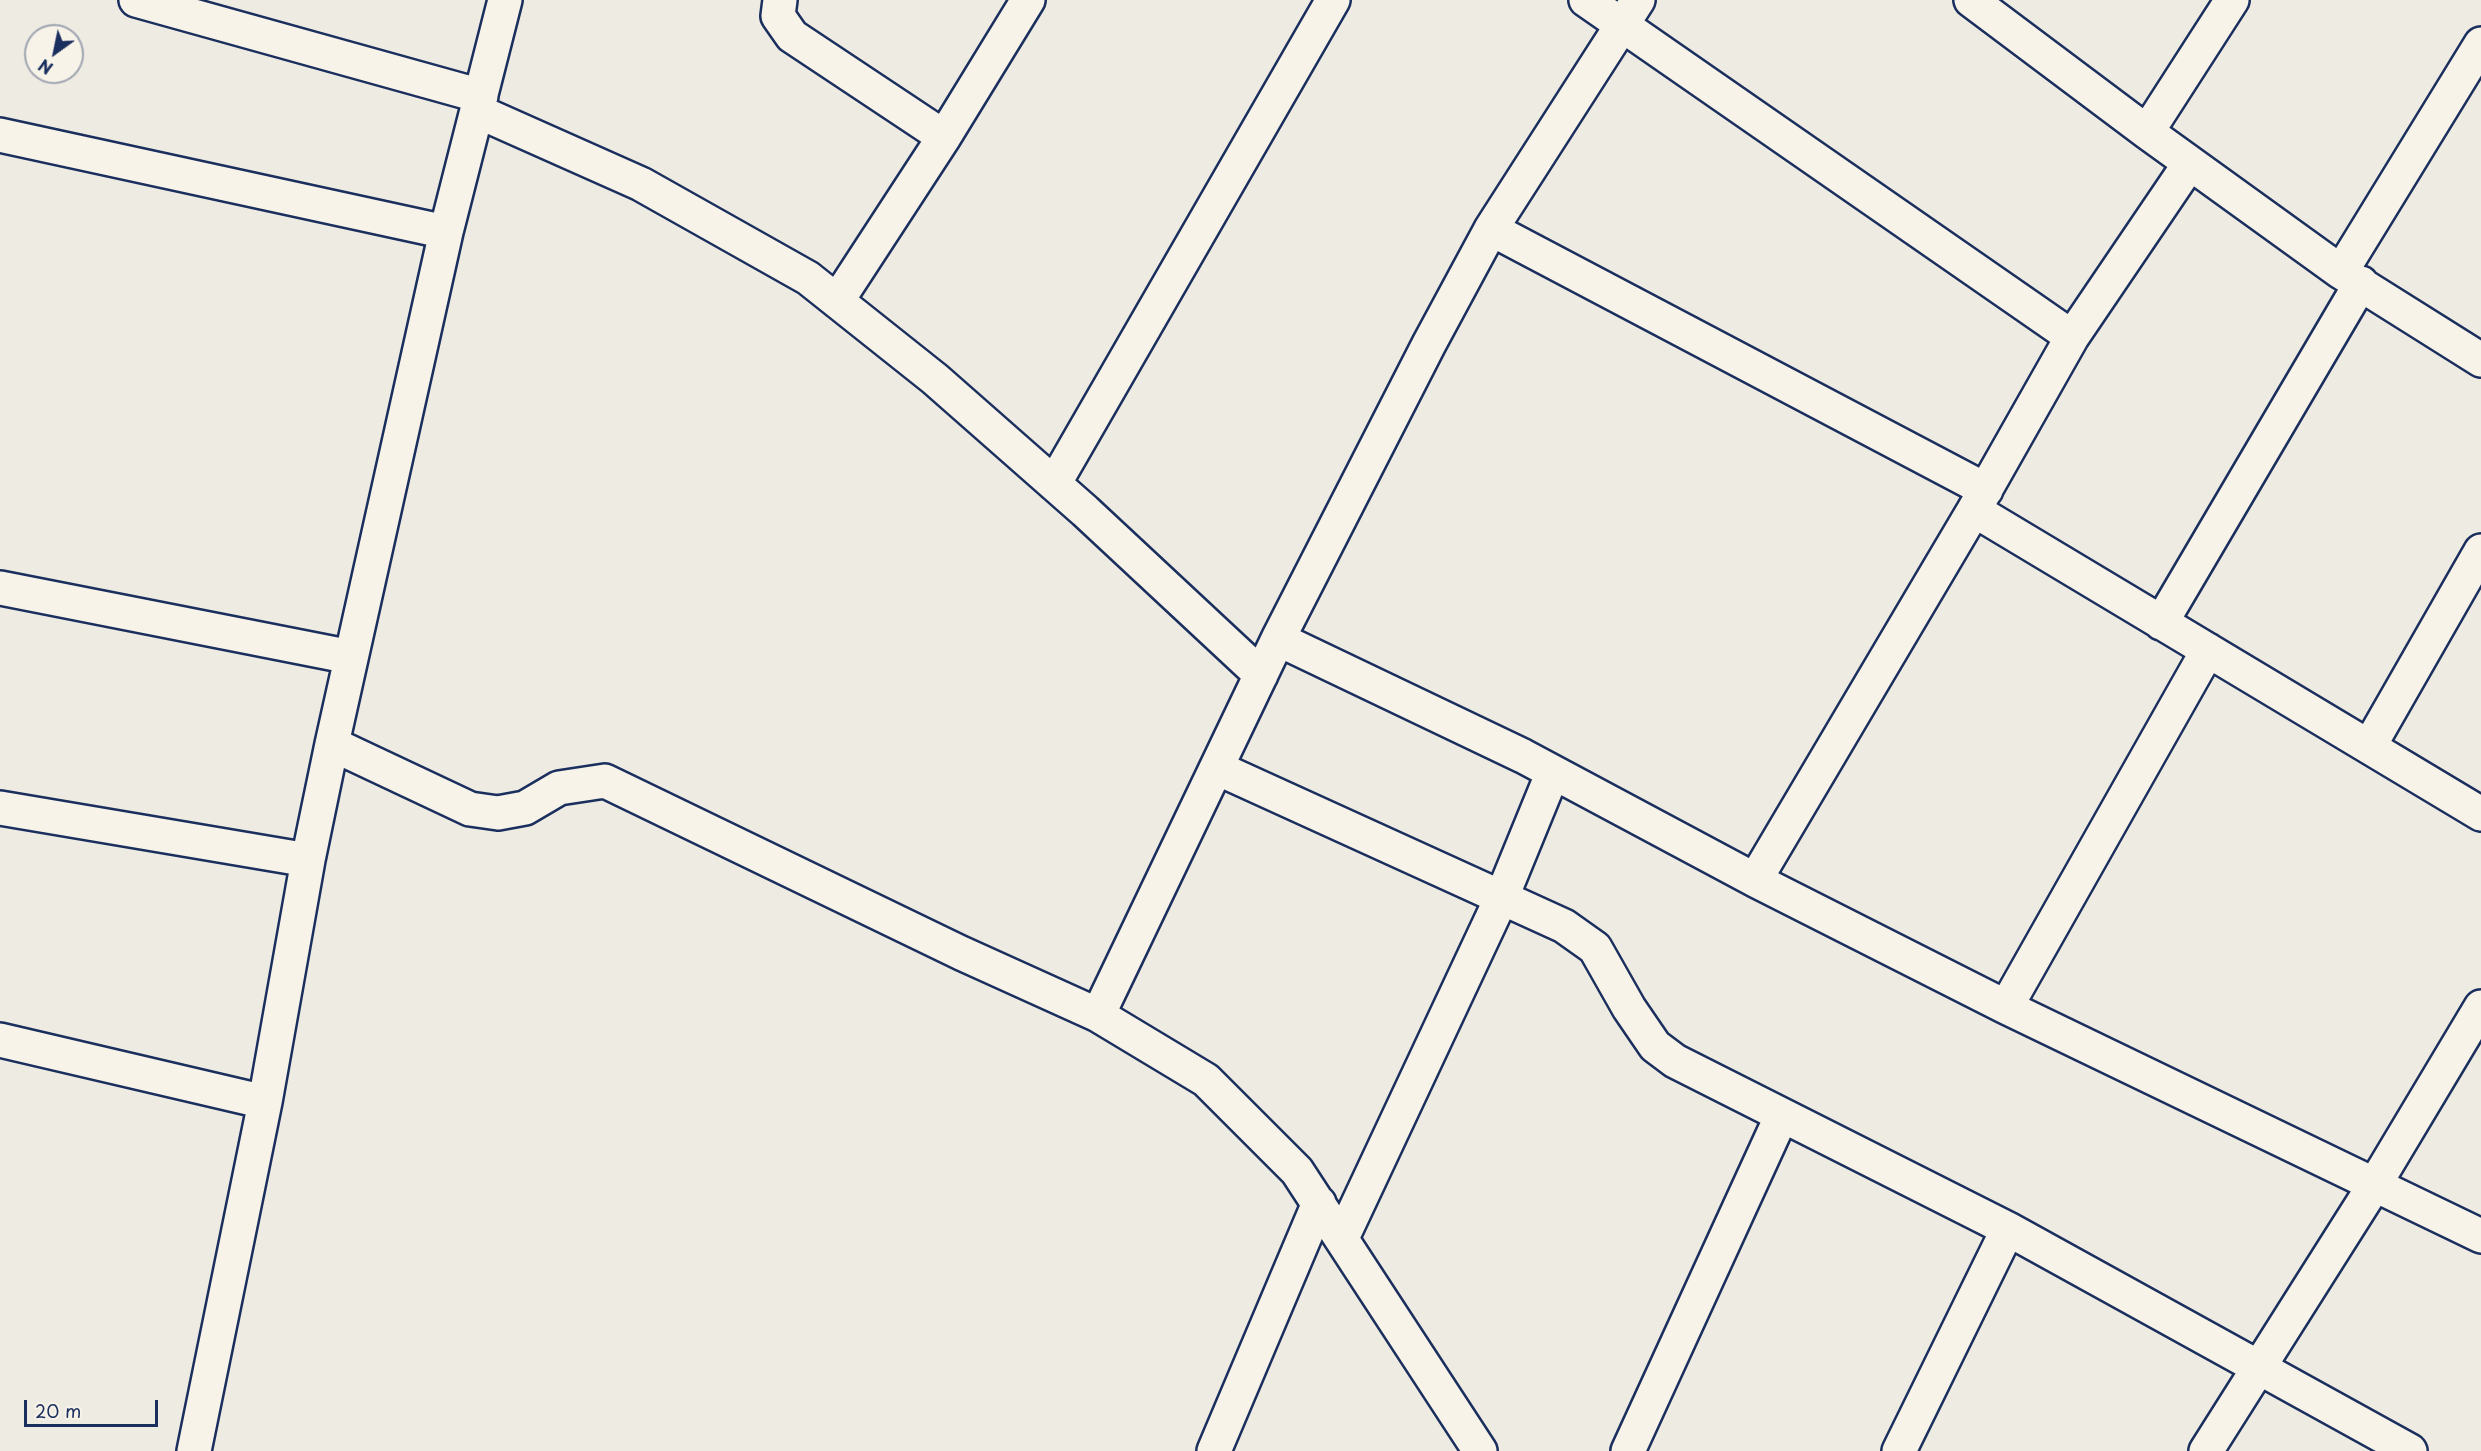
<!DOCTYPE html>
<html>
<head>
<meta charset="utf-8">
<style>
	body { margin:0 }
	#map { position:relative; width:2481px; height:1451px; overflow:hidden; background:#eeebe2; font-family:"Playpen Sans",sans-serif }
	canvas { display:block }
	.north { position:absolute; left:24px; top:24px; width:60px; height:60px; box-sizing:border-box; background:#f7f3e8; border:2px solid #9fa5b1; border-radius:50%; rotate:213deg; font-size:16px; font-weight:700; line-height:24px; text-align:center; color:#1b2f5e }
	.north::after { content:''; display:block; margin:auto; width:21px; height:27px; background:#1b2f5e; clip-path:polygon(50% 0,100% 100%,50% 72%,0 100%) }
	.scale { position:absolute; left:24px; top:1400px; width:134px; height:27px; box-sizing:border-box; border:3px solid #1b2f5e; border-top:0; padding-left:8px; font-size:18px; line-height:21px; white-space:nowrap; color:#1b2f5e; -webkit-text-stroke:4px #f7f3e8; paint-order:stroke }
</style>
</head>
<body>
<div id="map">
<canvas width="2481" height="1451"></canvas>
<div class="north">N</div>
<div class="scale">20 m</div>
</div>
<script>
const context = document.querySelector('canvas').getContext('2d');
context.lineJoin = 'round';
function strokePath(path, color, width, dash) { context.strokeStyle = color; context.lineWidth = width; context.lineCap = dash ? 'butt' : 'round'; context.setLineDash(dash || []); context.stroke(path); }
const minor = new Path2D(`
	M 136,0 L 481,96
	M 780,0 L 778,16 L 792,36 L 944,137
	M 1586,0 L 2072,337
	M 1971,0 L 2147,132 L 2341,272 L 2481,360
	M 477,111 L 641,184 L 808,278 L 935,379 L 1085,511 L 1261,675
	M 2147,132 L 2232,0
	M 0,135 L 446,232
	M 1491,229 L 1986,490
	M 2341,272 L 2481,44
	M 837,301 L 944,137 L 1028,0
	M 1054,484 L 1333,0
	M 1974,510 L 2481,814
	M 0,588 L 351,657
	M 2161,623 L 2361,283
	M 1278,639 L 1523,756 L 1755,880 L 2006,1007 L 2481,1236
	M 332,744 L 470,809 L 498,813 L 525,808 L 559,788 L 605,781 L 961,953 L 1098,1015 L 1206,1080 L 1297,1171 L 1480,1451
	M 2370,745 L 2481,551
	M 1217,768 L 1564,926 L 1595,948 L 1629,1008 L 1655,1046 L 1675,1061 L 2008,1229 L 2410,1451
	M 0,808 L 308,860
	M 1755,880 L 1974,510 L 2072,337 L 2190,163
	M 2006,1007 L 2208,650
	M 1098,1015 L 1278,639 L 1429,344 L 1491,229 L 1638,0
	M 0,1040 L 265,1102
	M 1342,1238 L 1501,899 L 1553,772
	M 194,1451 L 265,1102 L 308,860 L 332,744 L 446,232 L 505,0
	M 1214,1451 L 1319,1203
	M 1628,1451 L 1782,1115
	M 1899,1451 L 2008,1229
	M 2206,1451 L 2375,1184 L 2481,1007`);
strokePath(minor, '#1b2f5e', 38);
strokePath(minor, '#f7f3e8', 33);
</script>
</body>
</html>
